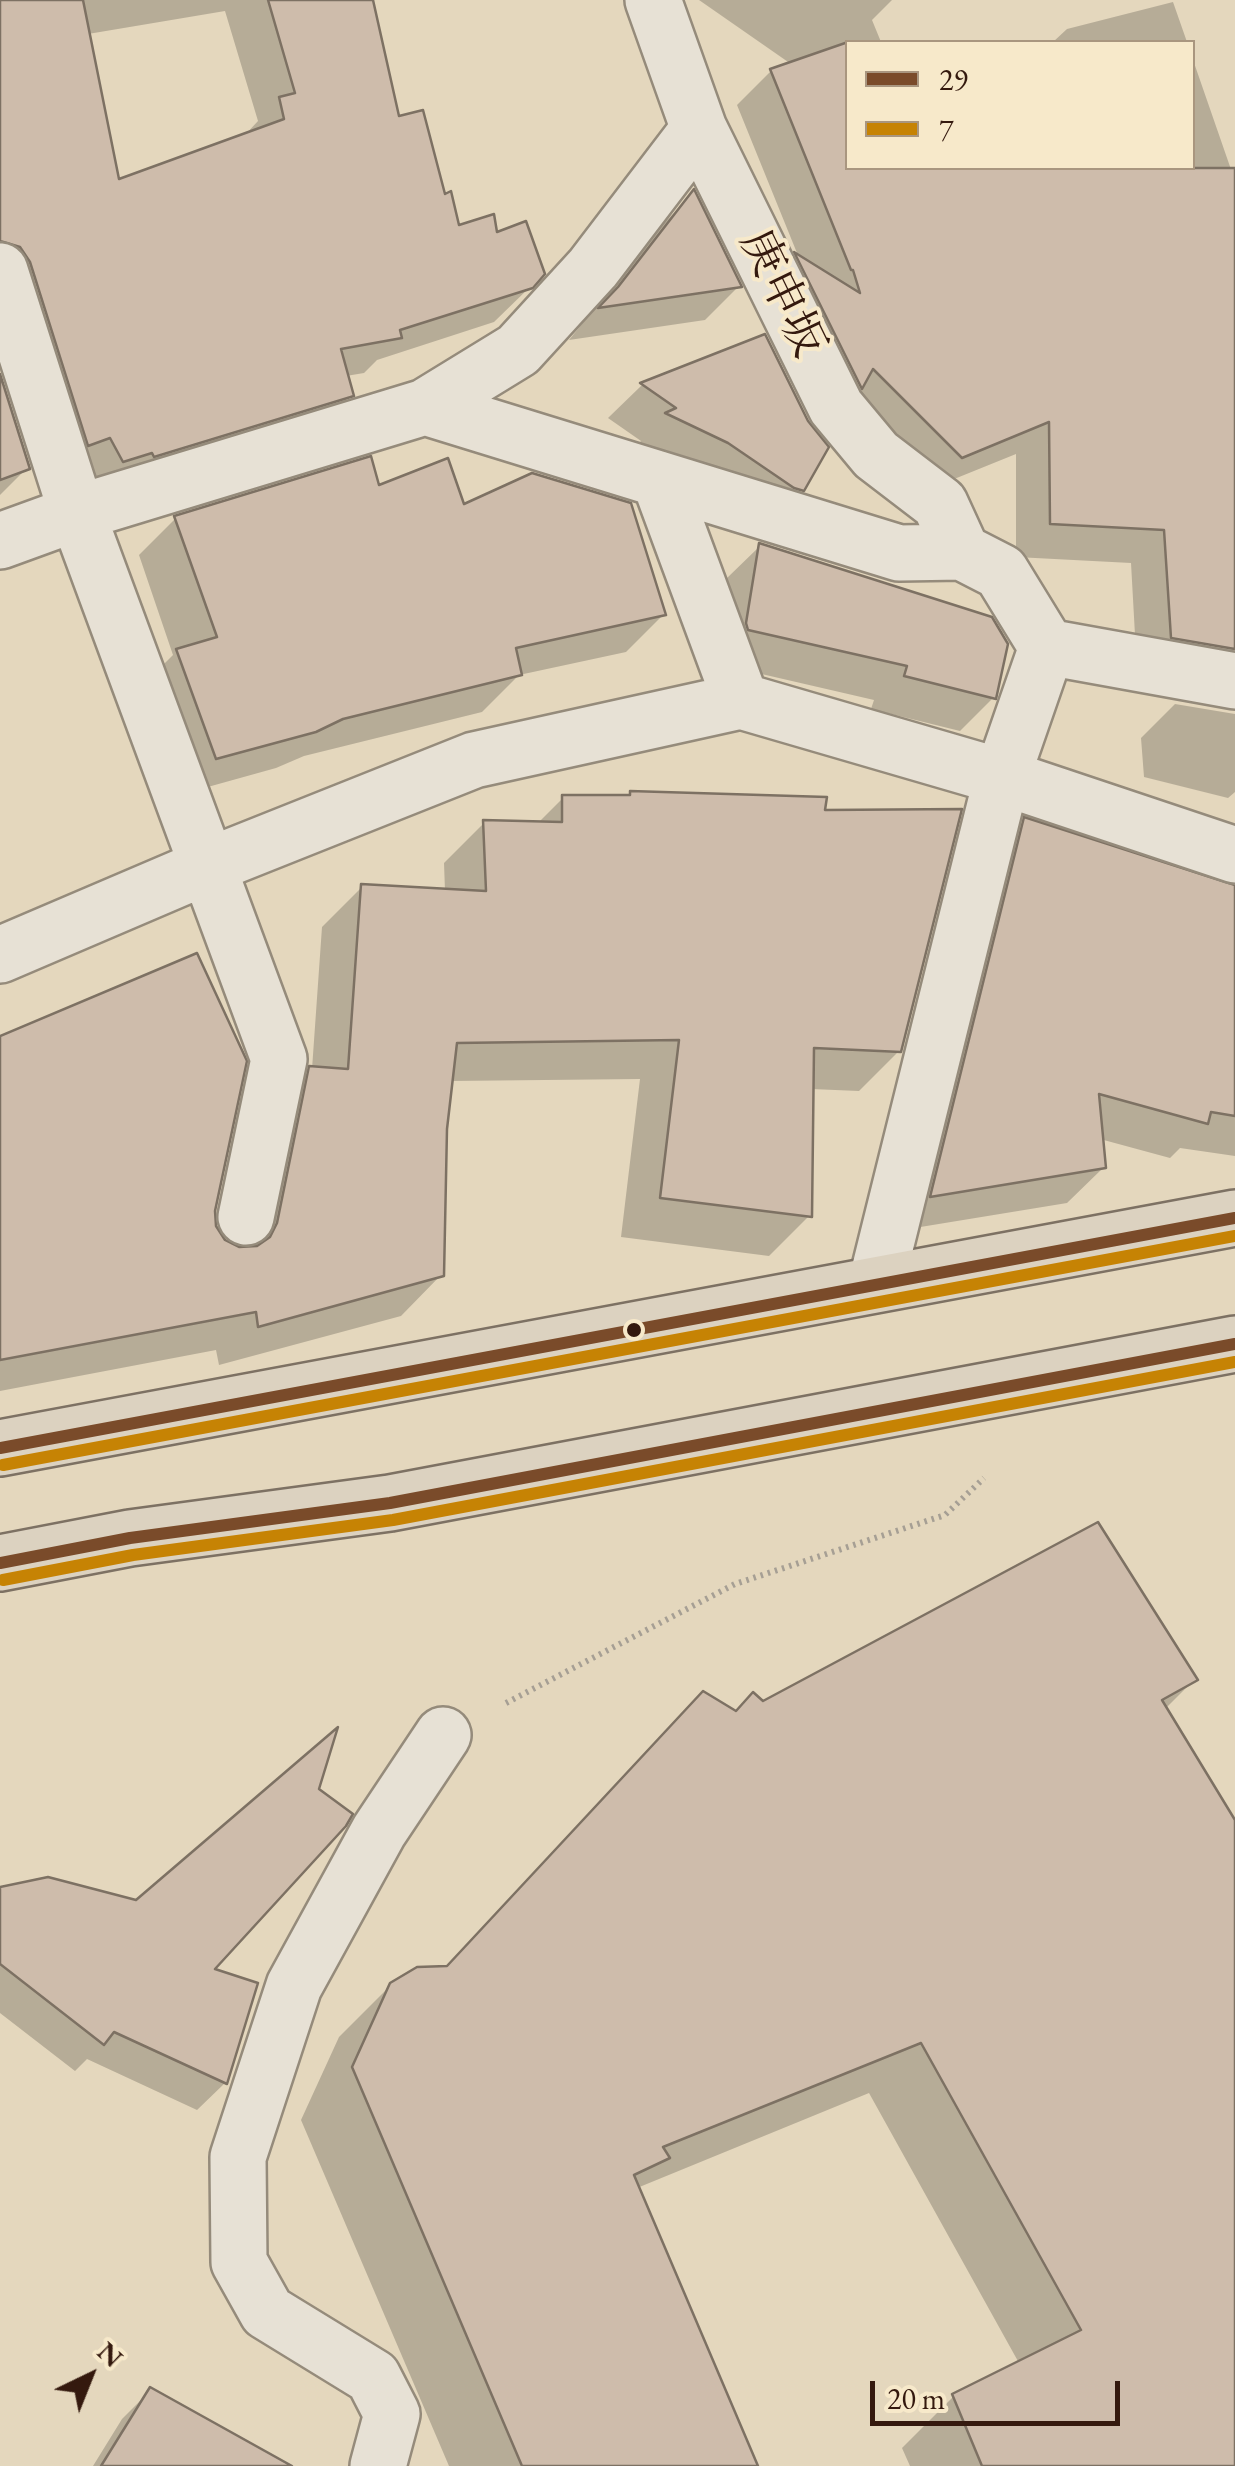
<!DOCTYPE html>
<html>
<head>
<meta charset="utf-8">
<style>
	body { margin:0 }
	#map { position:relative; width:1235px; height:2466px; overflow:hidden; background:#e4d7bd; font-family:"EB Garamond",serif }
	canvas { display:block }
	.legend { position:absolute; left:845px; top:40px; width:350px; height:130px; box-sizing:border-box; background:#f7e9ca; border:2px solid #a9967f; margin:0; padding:12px 18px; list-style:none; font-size:30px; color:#34190e }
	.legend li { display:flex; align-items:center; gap:20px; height:50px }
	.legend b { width:50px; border:2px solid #a9967f }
	.north { position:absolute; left:40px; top:2326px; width:100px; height:100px; -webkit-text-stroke:8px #f7e9ca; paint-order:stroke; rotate:43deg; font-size:28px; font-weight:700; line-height:40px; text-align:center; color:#34190e }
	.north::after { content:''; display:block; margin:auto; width:35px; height:45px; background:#34190e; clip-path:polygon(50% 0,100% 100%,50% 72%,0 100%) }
	.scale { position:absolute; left:870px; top:2381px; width:250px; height:45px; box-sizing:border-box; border:5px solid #34190e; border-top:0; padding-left:12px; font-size:30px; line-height:35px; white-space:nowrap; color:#34190e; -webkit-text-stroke:8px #f7e9ca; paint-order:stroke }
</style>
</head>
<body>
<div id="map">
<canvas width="1235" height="2466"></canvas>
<ul class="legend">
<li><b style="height:12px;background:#7a4b2a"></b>29</li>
<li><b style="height:12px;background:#c68304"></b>7</li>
</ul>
<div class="north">N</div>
<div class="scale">20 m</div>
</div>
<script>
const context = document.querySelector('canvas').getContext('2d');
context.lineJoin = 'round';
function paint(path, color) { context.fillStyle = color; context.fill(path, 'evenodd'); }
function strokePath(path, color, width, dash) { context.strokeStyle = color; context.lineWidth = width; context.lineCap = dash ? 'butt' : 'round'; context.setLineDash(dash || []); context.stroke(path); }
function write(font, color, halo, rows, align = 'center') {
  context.font = font + ' "EB Garamond","Noto Serif JP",serif'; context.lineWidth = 8; context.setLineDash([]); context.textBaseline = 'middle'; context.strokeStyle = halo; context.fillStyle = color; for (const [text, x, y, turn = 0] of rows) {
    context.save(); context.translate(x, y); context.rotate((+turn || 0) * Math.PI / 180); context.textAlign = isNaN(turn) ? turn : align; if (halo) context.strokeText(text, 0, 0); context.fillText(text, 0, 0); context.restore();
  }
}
paint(new Path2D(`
	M 0,0 L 371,0 L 398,119 L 458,229 L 495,235 L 531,286 L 494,322 L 377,360 L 364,373 L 346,376 L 351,395 L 316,431 L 87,496 L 0,313 ZM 225,11 L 258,121 L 244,136 L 117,182 L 88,34 Z
	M 699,0 L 892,0 L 872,20 L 881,42 L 848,42 L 848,168 L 1192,168 L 1192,57 L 1235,181 L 1235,678 L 1137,671 L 1131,563 L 1016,557 L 1016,454 L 927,490 L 762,288 L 797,253 L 737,105 L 771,71 L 791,64 Z
	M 1173,2 L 1187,42 L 1053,42 L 1067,29 Z
	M 693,194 L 739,286 L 705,320 L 569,340 L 660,227 Z
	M 764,337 L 802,490 L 768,524 L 634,448 L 641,441 L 608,418 L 641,386 Z
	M 0,382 L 27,468 L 0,495 Z
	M 377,489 L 462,507 L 663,615 L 626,652 L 519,675 L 482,712 L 304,756 L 276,768 L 179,795 L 140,688 L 173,655 L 139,555 L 176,518 Z
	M 760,546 L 994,697 L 960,731 L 871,709 L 874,700 L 714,663 L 713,658 L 726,579 Z
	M 1175,704 L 1235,714 L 1235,792 L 1228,798 L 1144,777 L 1141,738 Z
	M 563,798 L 822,813 L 899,1051 L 859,1091 L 811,1089 L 809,1216 L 769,1256 L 621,1237 L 640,1079 L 450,1081 L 445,1129 L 441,1275 L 401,1316 L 219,1365 L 216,1350 L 0,1391 L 0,1039 L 213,1210 L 214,1227 L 224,1243 L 241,1250 L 270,1109 L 312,1069 L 322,927 L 362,887 L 445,891 L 444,863 L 484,823 L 537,824 Z
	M 1025,820 L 1231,888 L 1227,878 L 1235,870 L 1235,1156 L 1180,1148 L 1170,1158 L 1100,1139 L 1103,1168 L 1067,1203 L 896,1231 L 989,856 Z
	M 1195,1679 L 1165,1709 L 1235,1825 L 1235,2466 L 910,2466 L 902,2448 L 954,2396 L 1019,2363 L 869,2093 L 637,2188 L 756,2466 L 449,2466 L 301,2120 L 339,2037 L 391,1985 L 444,1969 L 652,1746 L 762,1704 Z
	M 0,1890 L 136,1903 L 211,1970 L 225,2083 L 197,2110 L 87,2059 L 75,2071 L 0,2013 Z
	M 151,2390 L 229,2466 L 93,2466 L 122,2419 Z`), '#0003');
const building = new Path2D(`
	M 0,0 L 83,0 L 119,179 L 284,119 L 279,97 L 295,93 L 268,0 L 373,0 L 399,116 L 423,110 L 445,194 L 451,191 L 459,225 L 494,214 L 497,232 L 526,221 L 545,274 L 533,288 L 400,330 L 402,338 L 341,349 L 354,396 L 154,457 L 152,453 L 123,462 L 110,438 L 88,446 L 30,262 L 20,247 L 0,241 Z
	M 848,42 L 848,168 L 1235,168 L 1235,649 L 1171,638 L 1164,530 L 1050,524 L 1049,422 L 962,458 L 873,369 L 862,389 L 794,252 L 860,293 L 853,270 L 851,270 L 770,69 Z
	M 694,189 L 742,287 L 598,308 L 618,287 Z
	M 765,334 L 808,421 L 829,447 L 804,491 L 794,488 L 728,443 L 665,413 L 676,408 L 640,383 Z
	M 0,374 L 30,469 L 0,480 Z
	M 371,456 L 379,485 L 448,458 L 464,504 L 532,473 L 631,503 L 666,615 L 516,648 L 522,675 L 343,719 L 316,732 L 216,759 L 176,649 L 217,637 L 174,516 Z
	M 759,543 L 992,617 L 1008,644 L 996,699 L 904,676 L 907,666 L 748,630 L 746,623 Z
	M 630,791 L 827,797 L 825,810 L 962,809 L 901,1052 L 814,1048 L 812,1217 L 660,1198 L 679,1040 L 457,1043 L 447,1129 L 444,1276 L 258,1327 L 256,1312 L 0,1360 L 0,1036 L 197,953 L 247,1061 L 215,1211 L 216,1226 L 225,1240 L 239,1247 L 257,1246 L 270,1237 L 277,1223 L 309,1066 L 348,1069 L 361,884 L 486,891 L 483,820 L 562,822 L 562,795 L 630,795 Z
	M 1024,817 L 1235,885 L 1235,1116 L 1211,1112 L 1208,1124 L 1099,1094 L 1106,1168 L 930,1197 Z
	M 1098,1522 L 1198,1680 L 1162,1700 L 1235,1820 L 1235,2466 L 982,2466 L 952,2394 L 1081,2330 L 921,2043 L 663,2147 L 670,2158 L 634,2175 L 758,2466 L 522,2466 L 352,2067 L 390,1983 L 417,1967 L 447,1966 L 703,1691 L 736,1711 L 753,1692 L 763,1701 Z
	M 338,1727 L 319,1789 L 353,1814 L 346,1826 L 215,1969 L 258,1983 L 227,2084 L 114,2032 L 104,2045 L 0,1964 L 0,1887 L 48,1877 L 136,1900 Z
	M 150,2387 L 292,2466 L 101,2466 Z`);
paint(building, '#cebcab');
strokePath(building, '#7d7163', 2.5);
const minor = new Path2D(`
	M 653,0 L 699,129 L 836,407 L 876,455 L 940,504 L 962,552
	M 0,271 L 77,513 L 279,1059 L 246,1217
	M 425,407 L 518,350 L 593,268 L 699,129
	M 659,479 L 741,701
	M 0,541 L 77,513 L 425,407 L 899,553 L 962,552 L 1001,572 L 1047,647 L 1002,777 L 876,1284
	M 1047,647 L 1235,681
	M 0,955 L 208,866 L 474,760 L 741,701 L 1002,777 L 1235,855
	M 378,2466 L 392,2414 L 373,2377 L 267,2312 L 239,2262 L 238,2157 L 294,1986 L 379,1831 L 443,1735`);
const highway = new Path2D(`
	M 0,1448 L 1235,1218
	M 0,1563 L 130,1538 L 390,1503 L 1235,1344`);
strokePath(minor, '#958b7b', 60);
strokePath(highway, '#7d7163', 60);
strokePath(new Path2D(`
	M 506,1703 L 735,1584 L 945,1515 L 984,1478`), '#a69f94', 6, [2.5, 5]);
strokePath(minor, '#e7e1d5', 55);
strokePath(highway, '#dcd2c0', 55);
strokePath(new Path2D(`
	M 0,1448 L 1235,1218
	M 0,1563 L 130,1538 L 390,1503 L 1235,1344`), '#7a4b2a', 12);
strokePath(new Path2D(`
	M 3,1465 L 1235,1236
	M 3,1580 L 133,1555 L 393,1520 L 1235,1362`), '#c68304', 12);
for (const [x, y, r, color] of [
	[634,1330,9,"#34190e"]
]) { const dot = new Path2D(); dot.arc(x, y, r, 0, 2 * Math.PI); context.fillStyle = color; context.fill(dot); strokePath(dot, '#f7e9ca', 4); }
write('45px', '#34190e', '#f7e9ca', [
	["庚申坂",781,294,64]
]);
</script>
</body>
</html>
